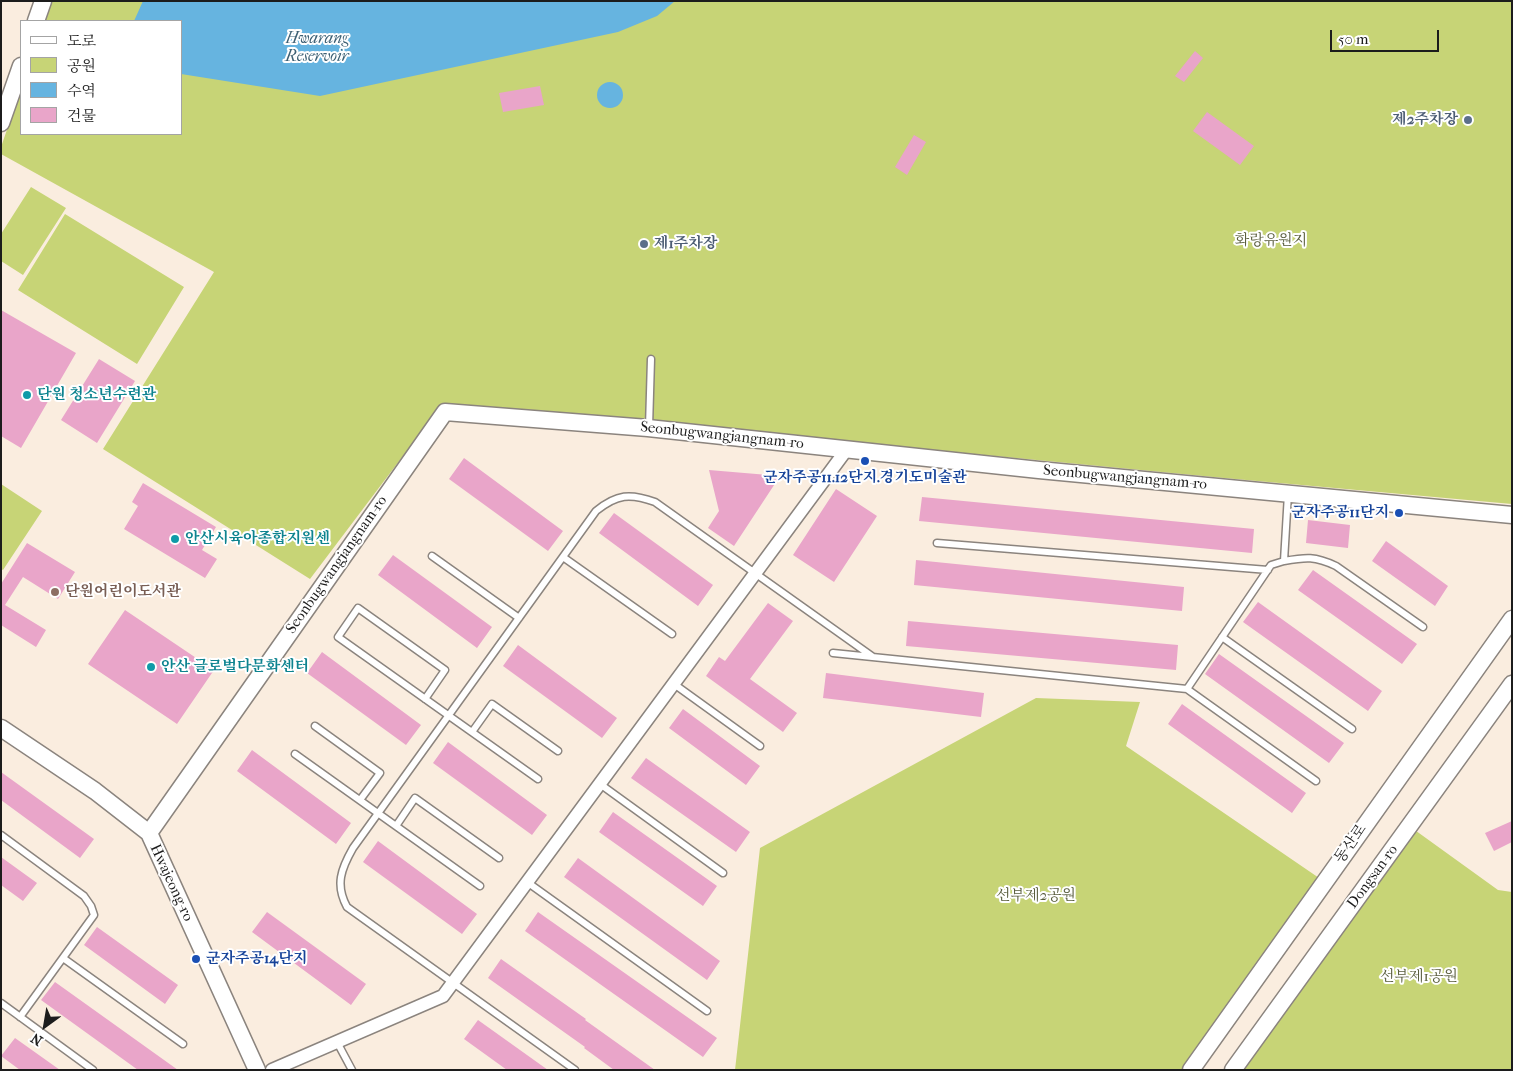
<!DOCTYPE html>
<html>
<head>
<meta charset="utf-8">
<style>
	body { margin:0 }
	#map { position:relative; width:1513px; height:1071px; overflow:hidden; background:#faeddf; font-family:"IM FELL French Canon","Noto Serif KR",serif }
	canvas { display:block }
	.frame { position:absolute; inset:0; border:2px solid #1c1c1c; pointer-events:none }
	.legend { position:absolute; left:20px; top:20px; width:162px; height:115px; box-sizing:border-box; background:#fff; border:1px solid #a4a4a4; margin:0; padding:6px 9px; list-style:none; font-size:15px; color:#1c1c1c }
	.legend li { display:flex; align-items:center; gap:10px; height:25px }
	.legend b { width:25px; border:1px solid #a4a4a4 }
	.north { position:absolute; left:20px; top:1001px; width:50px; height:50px; -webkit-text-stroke:4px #fff; paint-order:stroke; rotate:212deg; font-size:14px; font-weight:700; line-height:20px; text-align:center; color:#1c1c1c }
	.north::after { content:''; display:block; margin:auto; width:18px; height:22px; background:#1c1c1c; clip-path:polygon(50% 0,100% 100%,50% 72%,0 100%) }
	.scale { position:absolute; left:1330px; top:30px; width:109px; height:22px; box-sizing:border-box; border:2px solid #1c1c1c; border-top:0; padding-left:6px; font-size:15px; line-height:18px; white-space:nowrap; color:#1c1c1c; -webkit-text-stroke:4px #fff; paint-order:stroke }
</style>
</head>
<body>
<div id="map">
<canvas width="1513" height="1071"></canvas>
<div class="frame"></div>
<ul class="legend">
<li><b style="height:6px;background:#fff"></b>도로</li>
<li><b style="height:14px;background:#c7d476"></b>공원</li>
<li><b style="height:14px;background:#66b4e0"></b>수역</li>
<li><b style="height:14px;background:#e9a5c9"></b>건물</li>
</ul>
<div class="north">N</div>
<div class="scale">50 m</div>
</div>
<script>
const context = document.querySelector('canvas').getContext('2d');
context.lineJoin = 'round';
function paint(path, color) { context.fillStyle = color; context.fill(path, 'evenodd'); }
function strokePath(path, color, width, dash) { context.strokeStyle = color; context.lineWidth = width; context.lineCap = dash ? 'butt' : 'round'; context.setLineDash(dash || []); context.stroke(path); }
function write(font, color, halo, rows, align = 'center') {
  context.font = font + ' "IM FELL French Canon","Noto Serif KR",serif'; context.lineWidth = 4; context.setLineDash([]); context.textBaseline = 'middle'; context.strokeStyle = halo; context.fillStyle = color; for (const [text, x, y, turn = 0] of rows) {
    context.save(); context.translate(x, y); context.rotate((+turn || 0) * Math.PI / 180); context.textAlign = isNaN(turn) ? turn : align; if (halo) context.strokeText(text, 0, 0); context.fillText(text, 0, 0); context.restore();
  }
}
paint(new Path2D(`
	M 52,1 L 1512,1 L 1512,504 L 1224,478 L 443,403 L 310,579 L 103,449 L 214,272 L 1,154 L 1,147 L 21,89 L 21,134 L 181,134 L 181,21 L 45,21 Z
	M 31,187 L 66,208 L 23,275 L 1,261 L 1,234 Z
	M 65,214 L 184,287 L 137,364 L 18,290 Z
	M 1,484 L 42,511 L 3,570 L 1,569 Z
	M 1036,698 L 1140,702 L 1126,746 L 1322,880 L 1187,1070 L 735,1070 L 760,848 Z
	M 1412,828 L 1498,890 L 1512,892 L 1512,1070 L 1240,1070 Z`), '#c7d476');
paint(new Path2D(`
	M 143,1 L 675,1 L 657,16 L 618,32 L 320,96 L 181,74 L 181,21 L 134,21 Z
	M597 95a13 13 0 1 1 26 0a13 13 0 1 1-26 0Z`), '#66b4e0');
paint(new Path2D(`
	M 1195,51 L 1203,58 L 1184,82 L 1175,76 Z
	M 540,86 L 544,105 L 503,112 L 499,93 Z
	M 1207,112 L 1254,146 L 1240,165 L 1193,131 Z
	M 914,135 L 926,142 L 907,175 L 895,167 Z
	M 1,310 L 76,353 L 21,448 L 1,436 Z
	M 99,359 L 135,381 L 97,443 L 61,420 Z
	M 464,458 L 563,531 L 548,551 L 449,479 Z
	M 709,470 L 780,476 L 734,546 L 708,528 L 719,511 Z
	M 143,483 L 216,527 L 202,550 L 217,559 L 205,578 L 124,529 L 138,506 L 132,502 Z
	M 836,489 L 877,516 L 834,582 L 793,555 Z
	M 922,497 L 1254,529 L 1252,553 L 919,521 Z
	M 614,513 L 713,585 L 698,606 L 599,533 Z
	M 1308,520 L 1350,525 L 1348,548 L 1306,543 Z
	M 1386,541 L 1448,586 L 1435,606 L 1372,561 Z
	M 27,543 L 75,572 L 58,599 L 23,577 L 5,605 L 46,630 L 36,647 L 1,625 L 1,584 Z
	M 393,555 L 492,627 L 477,648 L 378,575 Z
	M 916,560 L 1184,587 L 1182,611 L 914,585 Z
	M 1313,570 L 1417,644 L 1402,664 L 1298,590 Z
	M 1258,602 L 1382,691 L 1368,711 L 1243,622 Z
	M 768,603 L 793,621 L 750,679 L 797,713 L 783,732 L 706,676 L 719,657 L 725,661 Z
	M 125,610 L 214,670 L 177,724 L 88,664 Z
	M 908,621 L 1178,645 L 1176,670 L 906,646 Z
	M 518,645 L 617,718 L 602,738 L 503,666 Z
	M 322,652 L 421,725 L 406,745 L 307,673 Z
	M 1219,654 L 1344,743 L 1329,763 L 1205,674 Z
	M 826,673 L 984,693 L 981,717 L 823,698 Z
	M 1182,704 L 1306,793 L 1292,813 L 1168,724 Z
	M 683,709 L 760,766 L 746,785 L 669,728 Z
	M 448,742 L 547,815 L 532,835 L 433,763 Z
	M 252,750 L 351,823 L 336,844 L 237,771 Z
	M 646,758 L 750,832 L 736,852 L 631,778 Z
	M 1,772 L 94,839 L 80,858 L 1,800 Z
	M 613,812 L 717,886 L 703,906 L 599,832 Z
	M 1512,821 L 1512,842 L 1494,851 L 1485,833 Z
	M 378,841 L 477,914 L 462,934 L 363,862 Z
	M 1,857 L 37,883 L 23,901 L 1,885 Z
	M 578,858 L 720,961 L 707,980 L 564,877 Z
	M 267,912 L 366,984 L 351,1005 L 252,932 Z
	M 538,912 L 717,1038 L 703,1057 L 525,931 Z
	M 97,927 L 178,985 L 165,1004 L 84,945 Z
	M 501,959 L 586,1019 L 585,1020 L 655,1070 L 614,1070 L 584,1048 L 585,1047 L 488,978 Z
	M 55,982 L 178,1070 L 138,1070 L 41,1000 Z
	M 478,1020 L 548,1070 L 507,1070 L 464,1039 Z
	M 15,1038 L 60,1070 L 20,1070 L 1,1056 Z`), '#e9a5c9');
const service = new Path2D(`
	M 649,427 L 651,359
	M 937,543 L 1268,570
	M 432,556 L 519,618
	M 563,557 L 672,634
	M 1284,561 C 1306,557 1315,556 1336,566 L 1423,627
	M 1222,637 L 1352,729
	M 833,653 L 1187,689 L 1271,565 L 1284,561 L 1288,494
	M 674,684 L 760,746
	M 1187,689 L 1316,781
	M 425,699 L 445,670 L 358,608 L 338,637 L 538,779
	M 315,726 L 380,773 L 360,800
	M 472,732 L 492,704 L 558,751
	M 295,754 L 480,886
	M 600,784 L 723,873
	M 396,826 L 415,798 L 499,858
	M 1,835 L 84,896 L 91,906 L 94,915 L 20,1017
	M 527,882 L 707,1011
	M 63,958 L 183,1044
	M 1,1003 L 93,1070
	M 337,1042 L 352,1070
	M 575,1070 L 347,907 C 335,885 341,869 353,848 L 596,511 C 617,494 630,493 655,502 L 873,657`);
const minor = new Path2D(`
	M 272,1070 L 443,996 L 847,449`);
const tertiary = new Path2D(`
	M 36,21 L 43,1
	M 1,123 L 21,66
	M 1,728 L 95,791 L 149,833 L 257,1070
	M 149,833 L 445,412 L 648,428 L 1039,470 L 1512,515
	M 1191,1070 L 1512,619
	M 1233,1070 L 1512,684`);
strokePath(service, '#8b847e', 9);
strokePath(minor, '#8b847e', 15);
strokePath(tertiary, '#8b847e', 19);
strokePath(service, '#fff', 6);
strokePath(minor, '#fff', 12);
strokePath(tertiary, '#fff', 16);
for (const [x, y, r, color] of [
	[1468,120,5,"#5c6f8a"],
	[644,244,5,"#5c6f8a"],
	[27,395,5,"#0f9aa8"],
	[865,461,5,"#1a4fb4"],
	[1399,513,5,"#1a4fb4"],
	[175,539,5,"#0f9aa8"],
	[55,592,5,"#8d6e63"],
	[151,667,5,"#0f9aa8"],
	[196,959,5,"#1a4fb4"]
]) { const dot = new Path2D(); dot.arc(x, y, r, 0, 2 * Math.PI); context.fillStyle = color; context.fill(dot); strokePath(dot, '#fff', 2); }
write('bold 15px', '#4e5e75', '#fff', [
	["제2주차장",1458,120],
	["제1주차장",654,244,"left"]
], 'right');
write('15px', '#585c3c', '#fff', [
	["화랑유원지",1271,241],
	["선부제2공원",1036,896],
	["선부제1공원",1419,977]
]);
write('bold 15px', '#0d838f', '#fff', [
	["단원 청소년수련관",37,395],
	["안산시육아종합지원센",185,539],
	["안산 글로벌다문화센터",161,667]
], 'left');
write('15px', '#1c1c1c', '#fff', [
	["Seonbugwangjangnam-ro",722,436,6],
	["Seonbugwangjangnam-ro",1125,478,5],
	["Seonbugwangjangnam-ro",337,565,-55],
	["동산로",1351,844,-55],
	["Dongsan-ro",1373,877,-54],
	["Hwajeong-ro",171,883,65]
]);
write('bold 15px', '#164399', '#fff', [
	["군자주공11.12단지.경기도미술관",865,478],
	["군자주공11단지",1389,513,"right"],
	["군자주공14단지",206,959,"left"]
]);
write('bold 15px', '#785e54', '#fff', [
	["단원어린이도서관",65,592]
], 'left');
write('italic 16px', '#3d6074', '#fff', [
	["Hwarang",317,39],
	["Reservoir",317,57]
]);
</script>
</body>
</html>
